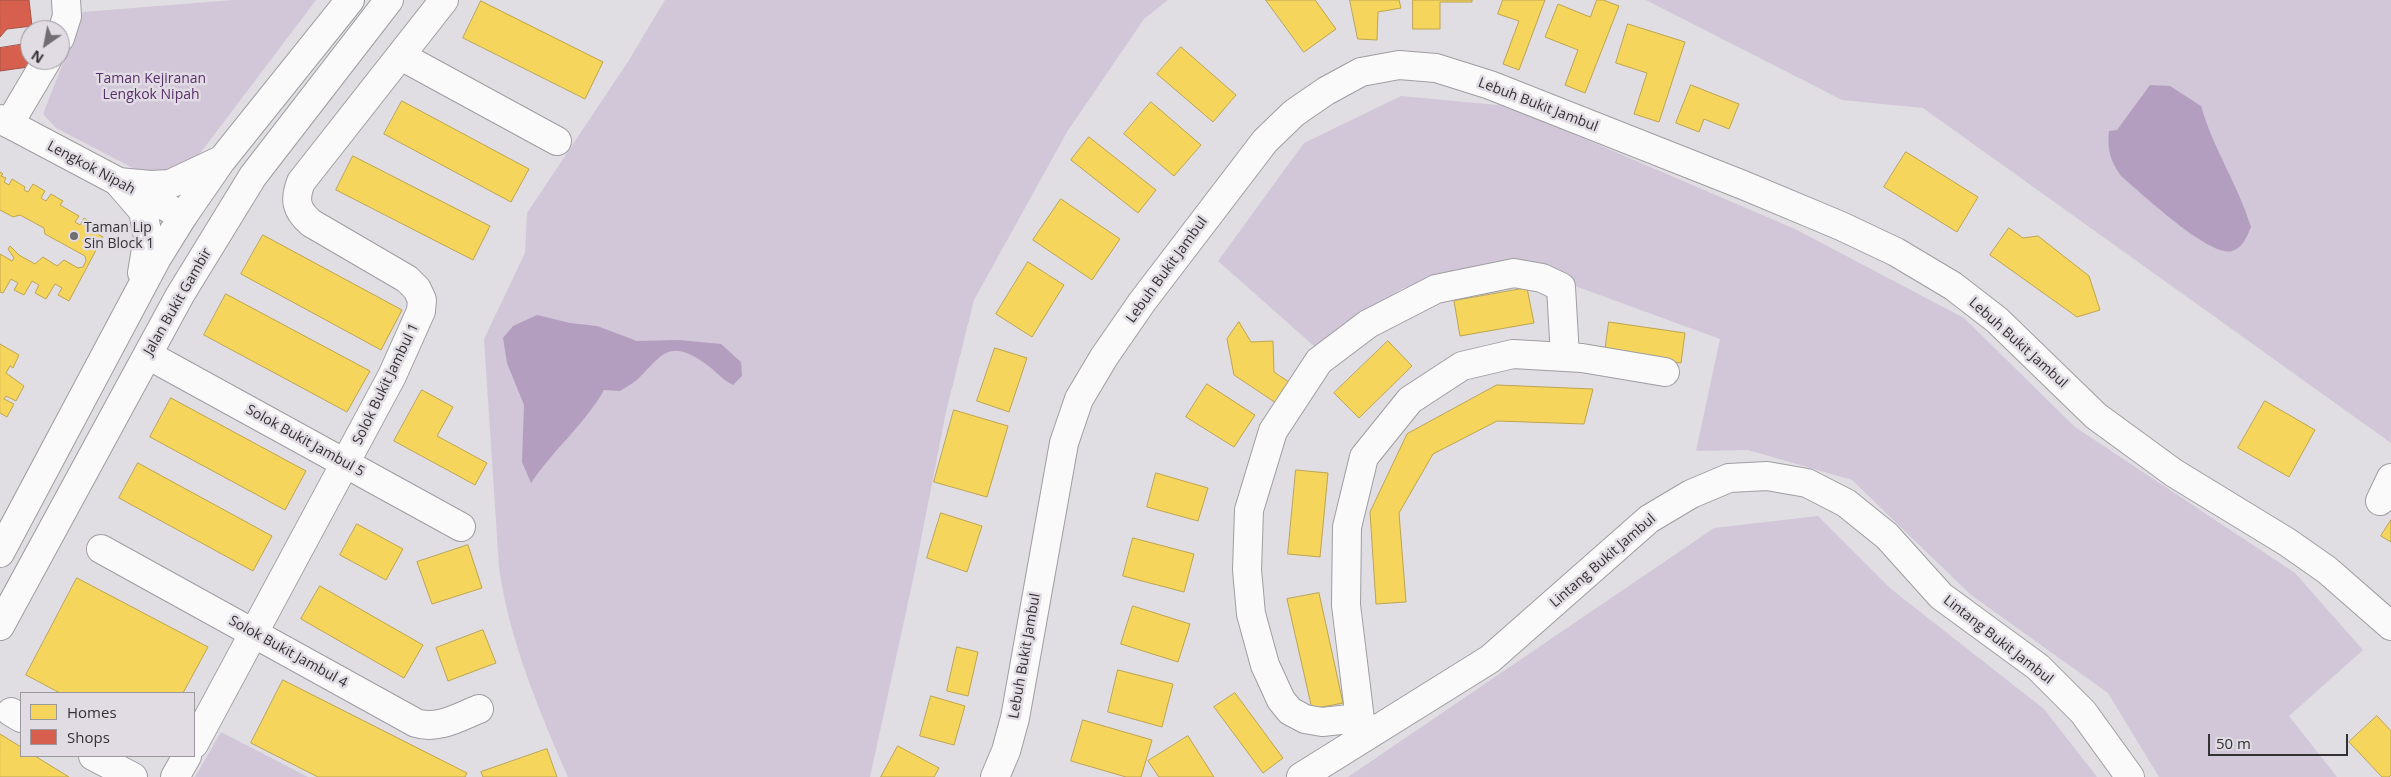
<!DOCTYPE html>
<html>
<head>
<meta charset="utf-8">
<style>
	body { margin:0 }
	#map { position:relative; width:2391px; height:777px; overflow:hidden; background:#e0dee2; font-family:"Open Sans",sans-serif }
	canvas { display:block }
	.legend { position:absolute; left:20px; top:692px; width:175px; height:65px; box-sizing:border-box; background:#e1dce4; border:1px solid #9b989e; margin:0; padding:6px 9px; list-style:none; font-size:15px; color:#333134 }
	.legend li { display:flex; align-items:center; gap:10px; height:25px }
	.legend b { width:25px; border:1px solid #9b989e }
	.north { position:absolute; left:20px; top:20px; width:50px; height:50px; box-sizing:border-box; background:#e1dce4; border:1px solid #9b989e; border-radius:50%; rotate:213deg; font-size:14px; font-weight:700; line-height:20px; text-align:center; color:#333134 }
	.north::after { content:''; display:block; margin:auto; width:18px; height:22px; background:#706e71; clip-path:polygon(50% 0,100% 100%,50% 72%,0 100%) }
	.scale { position:absolute; left:2208px; top:734px; width:140px; height:22px; box-sizing:border-box; border:2px solid #333134; border-top:0; padding-left:6px; font-size:15px; line-height:18px; white-space:nowrap; color:#333134; -webkit-text-stroke:4px #e1dce4; paint-order:stroke }
</style>
</head>
<body>
<div id="map">
<canvas width="2391" height="777"></canvas>
<ul class="legend">
<li><b style="height:14px;background:#f6d55c"></b>Homes</li>
<li><b style="height:14px;background:#d6604d"></b>Shops</li>
</ul>
<div class="north">N</div>
<div class="scale">50 m</div>
</div>
<script>
const context = document.querySelector('canvas').getContext('2d');
context.lineJoin = 'round';
function paint(path, color) { context.fillStyle = color; context.fill(path, 'evenodd'); }
function strokePath(path, color, width, dash) { context.strokeStyle = color; context.lineWidth = width; context.lineCap = dash ? 'butt' : 'round'; context.setLineDash(dash || []); context.stroke(path); }
function write(font, color, halo, rows, align = 'center') {
  context.font = font + ' "Open Sans",sans-serif'; context.lineWidth = 5; context.setLineDash([]); context.textBaseline = 'middle'; context.strokeStyle = halo; context.fillStyle = color; for (const [text, x, y, turn = 0] of rows) {
    context.save(); context.translate(x, y); context.rotate((+turn || 0) * Math.PI / 180); context.textAlign = isNaN(turn) ? turn : align; if (halo) context.strokeText(text, 0, 0); context.fillText(text, 0, 0); context.restore();
  }
}
paint(new Path2D(`
	M 233,0 L 316,0 L 189,168 L 156,180 L 56,128 L 43,114 L 83,12 Z
	M 665,0 L 1168,0 L 1144,19 L 1067,132 L 974,300 L 946,412 L 914,575 L 870,777 L 568,777 C 539,710 509,640 499,567 L 484,339 L 525,253 L 527,213 L 629,60 Z
	M 1646,0 L 2391,0 L 2391,443 L 1923,108 L 1842,100 Z
	M 1401,96 L 1508,106 L 1795,229 L 1964,318 L 2075,427 L 2295,573 L 2363,650 L 2289,716 L 2337,777 L 2159,777 L 2108,693 L 1971,595 L 1852,480 L 1748,450 L 1696,451 L 1720,339 L 1515,264 L 1403,288 L 1314,346 L 1218,261 L 1304,143 Z
	M 1818,516 L 1891,589 L 2044,709 L 2097,777 L 1348,777 L 1714,528 Z
	M 221,732 L 308,777 L 195,777 Z`), '#d2c6d9');
paint(new Path2D(`
	M 2150,85 L 2170,86 L 2201,106 C 2213,148 2238,185 2251,227 C 2247,236 2243,248 2232,251 C 2210,258 2140,192 2121,176 C 2110,160 2107,150 2109,131 L 2117,130 Z
	M 537,315 L 570,323 L 597,326 L 637,341 L 679,340 L 721,344 L 741,362 L 742,376 L 733,385 C 722,380 714,369 703,362 C 669,339 662,355 639,378 C 634,383 626,387 620,391 L 604,390 C 584,425 553,450 531,483 L 522,462 L 524,405 L 507,363 L 503,338 L 513,326 Z`), '#b39ebf');
const homes = new Path2D(`
	M 1266,0 L 1315,0 L 1336,29 L 1304,52 Z
	M 1350,0 L 1399,0 L 1401,8 L 1378,12 L 1377,40 L 1358,39 Z
	M 1413,0 L 1472,0 L 1472,2 L 1440,2 L 1440,29 L 1413,29 Z
	M 1503,0 L 1545,0 L 1519,70 L 1503,64 L 1519,21 L 1498,14 Z
	M 1597,0 L 1603,0 L 1619,6 L 1585,93 L 1565,85 L 1578,50 L 1545,37 L 1558,4 L 1590,17 Z
	M 481,1 L 603,62 L 585,99 L 463,38 Z
	M 1628,24 L 1685,42 L 1659,122 L 1634,114 L 1647,73 L 1616,63 Z
	M 1181,47 L 1236,95 L 1213,122 L 1157,74 Z
	M 1691,85 L 1739,104 L 1729,129 L 1704,119 L 1699,132 L 1676,123 Z
	M 402,101 L 529,169 L 511,202 L 384,134 Z
	M 1151,102 L 1201,145 L 1174,176 L 1124,134 Z
	M 1089,137 L 1156,190 L 1138,213 L 1071,160 Z
	M 1906,152 L 1978,197 L 1957,232 L 1884,187 Z
	M 353,156 L 490,226 L 473,260 L 336,190 Z
	M 0,172 L 3,174 L 1,176 L 6,178 L 4,182 L 9,185 L 12,179 L 25,187 L 24,190 L 28,192 L 33,184 L 45,191 L 41,198 L 46,201 L 51,194 L 63,201 L 60,205 L 79,216 L 75,222 L 80,225 L 84,218 L 95,225 L 92,231 L 103,237 L 69,301 L 58,295 L 62,288 L 55,284 L 46,299 L 35,293 L 39,285 L 32,281 L 24,295 L 14,290 L 18,283 L 11,279 L 3,293 L 0,292 L 0,254 L 12,261 L 14,258 L 8,249 L 10,246 L 19,255 L 35,264 L 43,257 L 57,266 L 64,260 L 78,268 L 83,267 L 86,261 L 85,256 L 45,234 L 44,228 L 20,215 L 13,217 L 0,210 Z
	M 1061,199 L 1120,239 L 1092,280 L 1033,240 Z
	M 2009,228 L 2023,238 L 2038,236 L 2089,276 L 2100,310 L 2077,317 L 1990,255 Z
	M 263,235 L 402,310 L 381,350 L 241,274 Z
	M 1028,262 L 1064,285 L 1032,337 L 996,314 Z
	M 1527,288 L 1534,323 L 1460,336 L 1454,301 Z
	M 226,294 L 370,371 L 347,412 L 204,335 Z
	M 1239,322 L 1251,342 L 1273,341 L 1274,372 L 1289,382 L 1276,403 L 1234,375 L 1227,339 Z
	M 1609,322 L 1685,333 L 1681,363 L 1605,352 Z
	M 1388,341 L 1412,366 L 1359,418 L 1334,393 Z
	M 0,344 L 19,355 L 13,368 L 10,366 L 6,373 L 24,386 L 16,401 L 6,396 L 4,399 L 14,404 L 7,417 L 0,413 Z
	M 995,348 L 1027,358 L 1009,412 L 977,401 Z
	M 1207,384 L 1255,415 L 1234,447 L 1186,417 Z
	M 1497,385 L 1593,389 L 1584,424 L 1497,421 L 1433,454 L 1399,513 L 1406,602 L 1376,604 L 1370,512 L 1407,434 Z
	M 422,390 L 453,407 L 437,436 L 487,463 L 475,485 L 394,441 Z
	M 171,398 L 306,471 L 285,510 L 150,437 Z
	M 2265,401 L 2315,430 L 2289,477 L 2238,448 Z
	M 954,410 L 1008,426 L 987,497 L 934,482 Z
	M 138,463 L 272,536 L 253,571 L 119,498 Z
	M 1296,470 L 1328,473 L 1320,557 L 1288,554 Z
	M 1156,473 L 1208,488 L 1198,521 L 1147,507 Z
	M 941,513 L 982,526 L 967,572 L 927,558 Z
	M 2391,520 L 2391,542 L 2381,536 Z
	M 357,524 L 403,549 L 386,580 L 340,555 Z
	M 1133,538 L 1194,554 L 1184,592 L 1123,576 Z
	M 468,545 L 482,588 L 432,604 L 417,562 Z
	M 77,578 L 208,647 L 183,693 L 60,693 L 26,675 Z
	M 320,586 L 423,645 L 404,678 L 301,619 Z
	M 1319,593 L 1343,703 L 1312,709 L 1287,599 Z
	M 1133,606 L 1190,624 L 1178,662 L 1121,644 Z
	M 483,630 L 496,663 L 448,681 L 436,648 Z
	M 957,647 L 978,652 L 968,696 L 947,691 Z
	M 1118,670 L 1173,684 L 1162,727 L 1108,712 Z
	M 283,680 L 467,773 L 465,777 L 318,777 L 251,743 Z
	M 1235,693 L 1283,758 L 1263,773 L 1214,707 Z
	M 931,696 L 965,706 L 954,745 L 920,736 Z
	M 2377,716 L 2391,731 L 2391,775 L 2389,777 L 2382,777 L 2349,742 Z
	M 1083,720 L 1152,740 L 1141,777 L 1126,777 L 1071,761 Z
	M 0,734 L 21,747 L 21,756 L 35,756 L 69,777 L 0,777 Z
	M 1188,736 L 1214,777 L 1159,777 L 1148,761 Z
	M 898,746 L 939,768 L 934,777 L 881,777 Z
	M 547,749 L 557,777 L 483,777 L 481,772 Z`);
paint(homes, '#f6d55c');
strokePath(homes, '#bca450', 1);
const shops = new Path2D(`
	M 0,0 L 29,0 L 32,26 L 7,29 L 0,37 Z
	M 25,44 L 28,67 L 0,71 L 0,48 Z`);
paint(shops, '#d6604d');
strokePath(shops, '#a55246', 1);
const minor = new Path2D(`
	M 60,38 L 67,16 L 66,0
	M 401,56 L 557,141
	M 0,119 L 183,216
	M 9,124 L 47,60
	M 148,355 L 461,527
	M 2380,501 L 2391,478
	M 101,549 L 416,723 C 438,730 459,717 479,709
	M 11,712 L 21,718
	M 1359,718 L 1322,722 L 1305,719 L 1290,711 L 1281,700 L 1265,665 L 1251,614 L 1247,570 L 1249,510 L 1273,431 L 1319,361 L 1368,324 L 1436,289 L 1514,273 L 1542,278 L 1561,287 L 1565,356
	M 1362,736 L 1346,605 L 1347,527 L 1364,457 L 1410,400 L 1462,366 L 1513,354 L 1582,358 L 1665,372
	M 194,744 L 392,376 L 421,311 L 422,300 L 417,289 L 407,279 L 311,223 C 296,210 294,200 301,182 L 444,0
	M 93,756 L 133,777
	M 175,777 L 187,756
	M 1301,777 L 1490,659 L 1649,519 L 1691,494 L 1729,478 L 1767,476 L 1807,483 L 1846,503 L 1887,536 L 1941,596 L 2038,667 L 2083,712 L 2130,777`);
const major = new Path2D(`
	M 118,182 L 143,211 L 148,237 L 142,273
	M 118,182 L 151,185 L 170,184 L 219,161
	M 0,553 L 157,258 L 183,216 L 221,161 L 350,0
	M 0,626 L 180,295 L 253,176 L 389,0
	M 995,777 L 1006,751 L 1015,718 L 1064,443 L 1079,399 L 1104,357 L 1142,302 L 1265,141 L 1294,113 L 1326,91 L 1361,72 L 1399,65 L 1436,68 L 1490,85 L 1743,185 L 1841,226 L 1896,252 L 1953,286 L 1997,320 L 2096,416 L 2174,473 L 2287,542 L 2327,570 L 2391,626`);
strokePath(minor, '#9f9da1', 30);
strokePath(major, '#9f9da1', 30);
strokePath(minor, '#fafafb', 28);
strokePath(major, '#fafafb', 28);
for (const [x, y, r, color] of [
	[74,236,5,"#706e71"]
]) { const dot = new Path2D(); dot.arc(x, y, r, 0, 2 * Math.PI); context.fillStyle = color; context.fill(dot); strokePath(dot, '#e1dce4', 2); }
write('14px', '#59316b', '#e1dce4', [
	["Taman Kejiranan",151,79],
	["Lengkok Nipah",151,95]
]);
write('14px', '#333134', '#e1dce4', [
	["Lebuh Bukit Jambul",1538,105,21],
	["Lengkok Nipah",91,168,28],
	["Lebuh Bukit Jambul",1167,270,-54],
	["Jalan Bukit Gambir",178,302,-60],
	["Lebuh Bukit Jambul",2018,343,42],
	["Solok Bukit Jambul 1",386,384,-64],
	["Solok Bukit Jambul 5",305,441,29],
	["Lintang Bukit Jambul",1603,561,-41],
	["Lintang Bukit Jambul",1998,640,38],
	["Solok Bukit Jambul 4",288,652,29],
	["Lebuh Bukit Jambul",1025,656,-80]
]);
write('14px', '#333134', '#e1dce4', [
	["Taman Lip",84,228],
	["Sin Block 1",84,244]
], 'left');
</script>
</body>
</html>
